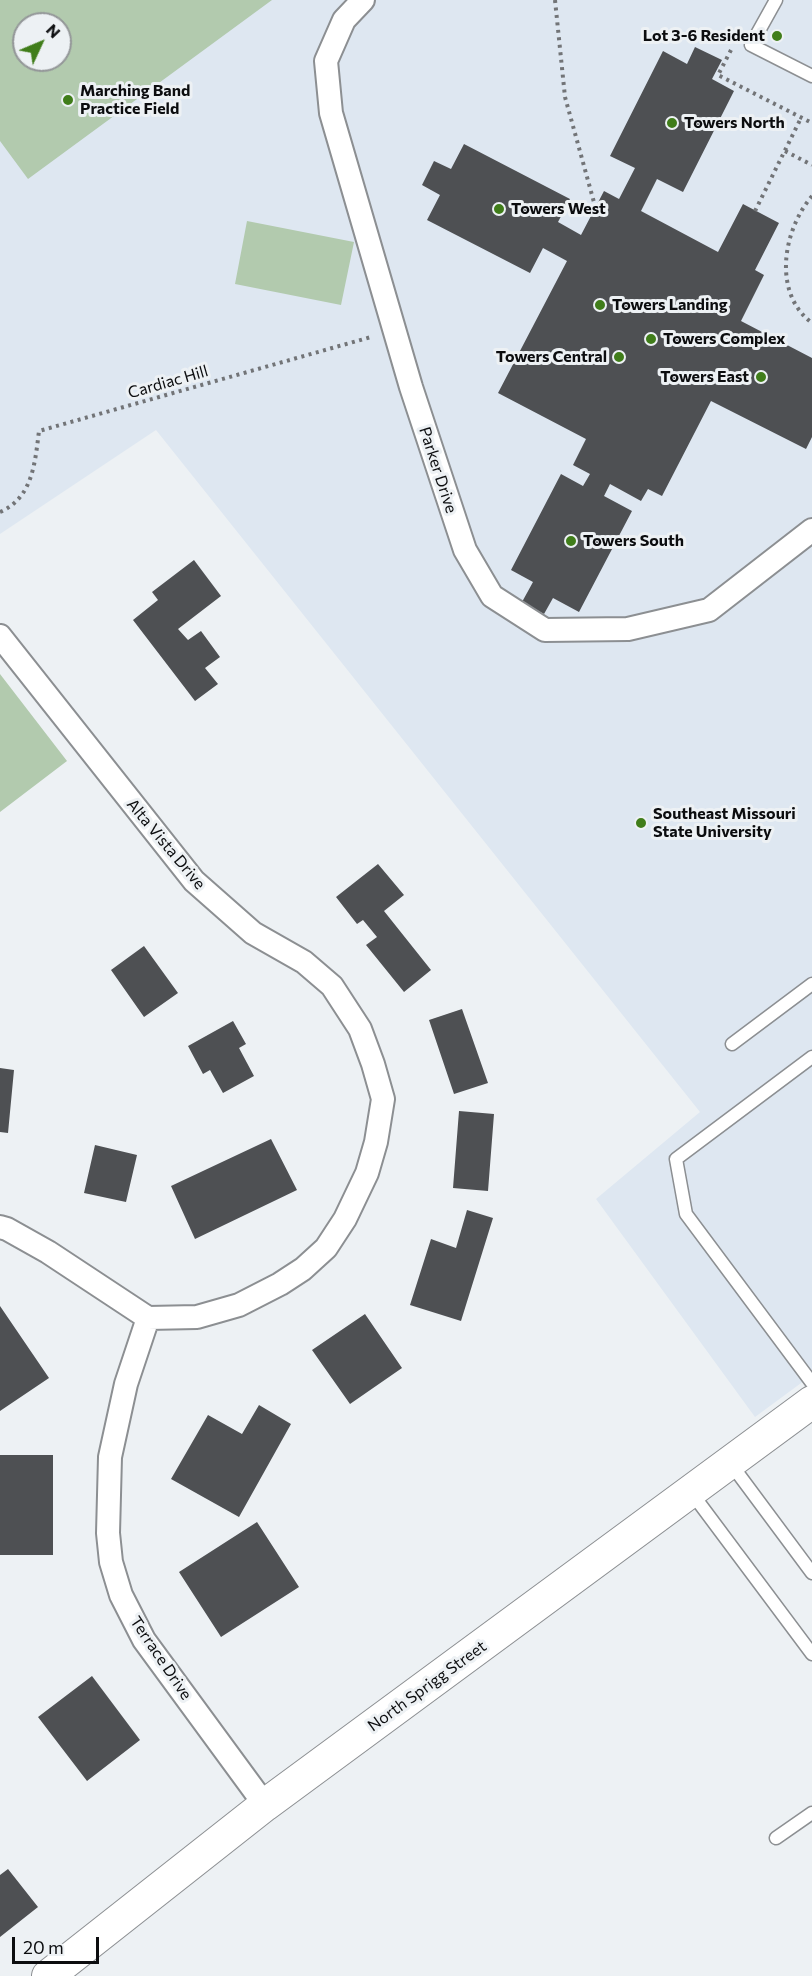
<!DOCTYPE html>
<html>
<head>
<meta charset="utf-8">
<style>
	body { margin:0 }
	#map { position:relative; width:812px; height:1976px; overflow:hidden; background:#edf1f4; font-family:Commissioner,sans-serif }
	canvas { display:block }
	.north { position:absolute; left:12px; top:12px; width:60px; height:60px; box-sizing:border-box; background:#edf1f4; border:2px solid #939698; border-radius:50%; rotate:46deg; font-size:16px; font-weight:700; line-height:24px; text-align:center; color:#0c0d0f }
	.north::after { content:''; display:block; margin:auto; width:21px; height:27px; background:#407d1a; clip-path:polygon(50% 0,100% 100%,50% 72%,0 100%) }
	.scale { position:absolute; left:12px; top:1937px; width:87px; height:27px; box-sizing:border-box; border:3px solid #0c0d0f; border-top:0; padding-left:8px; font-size:18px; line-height:21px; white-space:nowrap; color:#0c0d0f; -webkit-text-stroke:4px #edf1f4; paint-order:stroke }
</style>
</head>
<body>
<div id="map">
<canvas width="812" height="1976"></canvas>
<div class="north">N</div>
<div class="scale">20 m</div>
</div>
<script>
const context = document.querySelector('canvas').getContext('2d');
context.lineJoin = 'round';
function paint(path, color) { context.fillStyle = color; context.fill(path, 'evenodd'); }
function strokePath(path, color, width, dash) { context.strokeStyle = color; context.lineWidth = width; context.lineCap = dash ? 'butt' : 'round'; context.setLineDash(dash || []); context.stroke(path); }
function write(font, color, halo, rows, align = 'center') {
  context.font = font + ' Commissioner,sans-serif'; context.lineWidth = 6; context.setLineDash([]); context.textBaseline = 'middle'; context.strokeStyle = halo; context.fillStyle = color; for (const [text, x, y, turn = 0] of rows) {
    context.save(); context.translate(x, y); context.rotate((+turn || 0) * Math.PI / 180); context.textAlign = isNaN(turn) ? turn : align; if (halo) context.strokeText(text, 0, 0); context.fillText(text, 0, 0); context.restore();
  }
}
paint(new Path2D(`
	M 0,0 L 812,0 L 812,1375 L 755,1417 L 596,1199 L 700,1112 L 156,430 L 0,534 ZM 24,24 L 60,24 L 60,60 L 24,60 Z`), '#dee7f1');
paint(new Path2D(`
	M 0,0 L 272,0 L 28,179 L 0,141 ZM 24,24 L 60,24 L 60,60 L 24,60 Z
	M 247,221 L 354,242 L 341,305 L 235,284 Z
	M 0,674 L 67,761 L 0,812 Z`), '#b2caae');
paint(new Path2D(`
	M 695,47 L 722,60 L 712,79 L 734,91 L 683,192 L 657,179 L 641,211 L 718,252 L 743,204 L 779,223 L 755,270 L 764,275 L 741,321 L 812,358 L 812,437 L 806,449 L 711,401 L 662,496 L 648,489 L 641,501 L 610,484 L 604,496 L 632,511 L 579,612 L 553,598 L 544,614 L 522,602 L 533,582 L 511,570 L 561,474 L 583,486 L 590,474 L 573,465 L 586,439 L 498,393 L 567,261 L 543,248 L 530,273 L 427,220 L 440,195 L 422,185 L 434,161 L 451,169 L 464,144 L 570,199 L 558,222 L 581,235 L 604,191 L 619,199 L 635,168 L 610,156 L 663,51 L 687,64 Z
	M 194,560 L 221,596 L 178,629 L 188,640 L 201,631 L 220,657 L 205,668 L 218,684 L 195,701 L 133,620 L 158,600 L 152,592 Z
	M 378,864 L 404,895 L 384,911 L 431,970 L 404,992 L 366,945 L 377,937 L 363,920 L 357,924 L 336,897 Z
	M 144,946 L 178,993 L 144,1017 L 111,970 Z
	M 462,1009 L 488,1083 L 454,1094 L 429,1020 Z
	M 233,1021 L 246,1044 L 239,1048 L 254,1076 L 223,1093 L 210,1070 L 203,1074 L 188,1046 Z
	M 0,1068 L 14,1070 L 8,1133 L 0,1132 Z
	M 459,1111 L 494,1114 L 488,1191 L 453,1188 Z
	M 271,1139 L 297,1190 L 195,1239 L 171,1186 Z
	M 95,1145 L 137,1155 L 126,1202 L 84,1193 Z
	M 467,1210 L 493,1218 L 461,1321 L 410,1305 L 431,1239 L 456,1248 Z
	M 0,1306 L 49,1378 L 0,1411 Z
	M 365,1314 L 402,1368 L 350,1404 L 312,1350 Z
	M 259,1405 L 291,1424 L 239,1517 L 171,1479 L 208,1415 L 242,1434 Z
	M 0,1455 L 53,1455 L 53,1555 L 0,1555 Z
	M 257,1522 L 299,1587 L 221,1637 L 179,1572 Z
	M 92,1676 L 140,1740 L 87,1781 L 38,1717 Z
	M 8,1869 L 38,1907 L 0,1937 L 0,1875 Z`), '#4e5053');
const lane = new Path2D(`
	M 776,0 L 751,45 L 812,76
	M 732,1044 L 812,984
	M 812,1057 L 676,1159 L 686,1214 L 812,1383
	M 731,1464 L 812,1573
	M 691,1492 L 812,1654
	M 776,1838 L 812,1813`);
const street = new Path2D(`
	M 363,0 L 344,20 L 326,61 L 331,113 L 411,387 L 465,550 L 492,596 L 545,630 L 628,629 L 709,610 L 812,530
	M 0,636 L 194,881 L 253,933 L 304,962 L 332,986 L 360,1029 L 373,1064 L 383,1099 L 376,1142 L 367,1173 L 345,1219 L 326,1248 L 303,1269 L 280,1284 L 239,1305 L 197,1317 L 148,1318 L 48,1252 L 7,1229 L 0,1227
	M 148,1318 L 126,1384 L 110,1457 L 108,1533 L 111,1562 L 121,1595 L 144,1640 L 265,1805`);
const secondary = new Path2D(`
	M 48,1976 L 265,1805 L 812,1402`);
strokePath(lane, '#8c8f92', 15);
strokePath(street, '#8c8f92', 26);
strokePath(secondary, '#8c8f92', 34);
strokePath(new Path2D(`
	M 555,0 L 565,97 L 595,206
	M 731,50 L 718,75 L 812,123
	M 785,151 L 812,165
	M 812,196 C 783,230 772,293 812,323
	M 755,211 L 801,118
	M 0,512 C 33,498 35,462 39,431 L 371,337`), '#727477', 4, [3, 4.5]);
strokePath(lane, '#fff', 12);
strokePath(street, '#fff', 22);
strokePath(secondary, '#fff', 32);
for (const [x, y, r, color] of [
	[777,36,6,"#407d1a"],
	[68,100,6,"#407d1a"],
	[672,123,6,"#407d1a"],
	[499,209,6,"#407d1a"],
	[600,305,6,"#407d1a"],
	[651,339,6,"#407d1a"],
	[619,357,6,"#407d1a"],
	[761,377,6,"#407d1a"],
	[571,541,6,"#407d1a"],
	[641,823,6,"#407d1a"]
]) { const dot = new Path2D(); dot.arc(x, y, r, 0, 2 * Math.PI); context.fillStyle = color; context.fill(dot); strokePath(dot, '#edf1f4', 2); }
write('bold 16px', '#0c0d0f', '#edf1f4', [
	["Lot 3-6 Resident",765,36,"right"],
	["Marching Band",80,91],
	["Practice Field",80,109],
	["Towers North",684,123],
	["Towers West",511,209],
	["Towers Landing",612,305],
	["Towers Complex",663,339],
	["Towers Central",607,357,"right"],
	["Towers East",749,377,"right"],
	["Towers South",583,541],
	["Southeast Missouri",653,814],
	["State University",653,832]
], 'left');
write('16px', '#0c0d0f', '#edf1f4', [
	["Cardiac Hill",168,382,-16],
	["Parker Drive",438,470,72],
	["Alta Vista Drive",166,844,50],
	["Terrace Drive",161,1658,56],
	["North Sprigg Street",427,1686,-36]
]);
</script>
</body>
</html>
